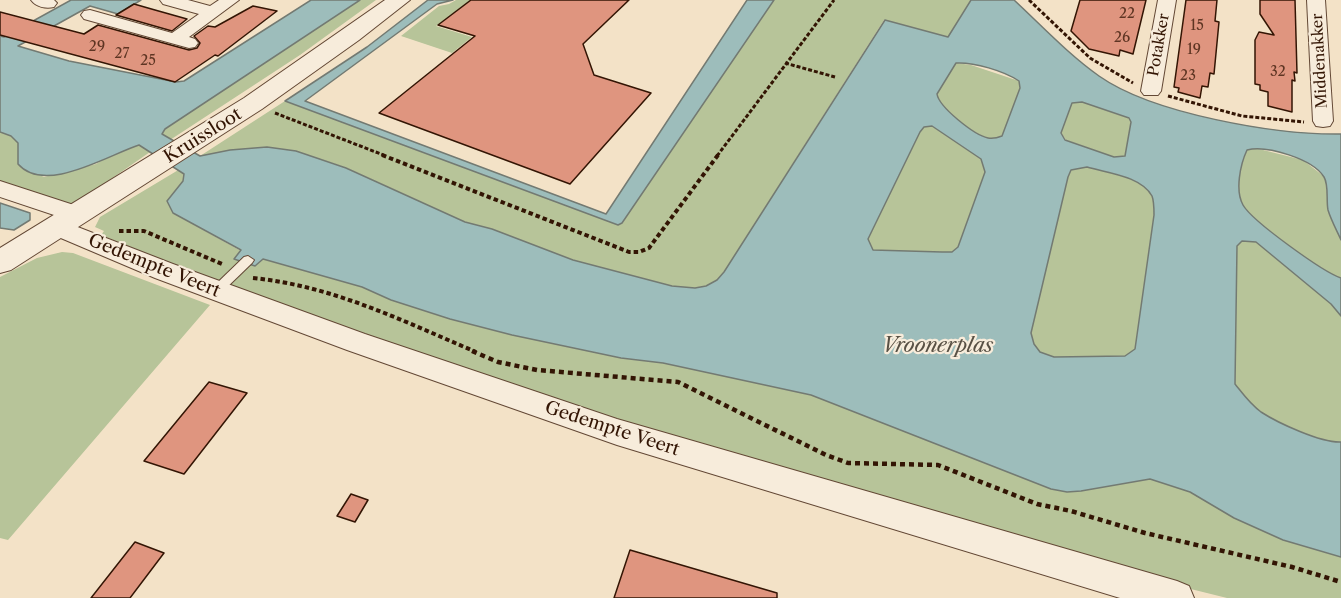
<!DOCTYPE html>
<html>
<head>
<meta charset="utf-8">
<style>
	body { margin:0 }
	canvas { display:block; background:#f3e2c7 }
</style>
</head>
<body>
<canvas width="1341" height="598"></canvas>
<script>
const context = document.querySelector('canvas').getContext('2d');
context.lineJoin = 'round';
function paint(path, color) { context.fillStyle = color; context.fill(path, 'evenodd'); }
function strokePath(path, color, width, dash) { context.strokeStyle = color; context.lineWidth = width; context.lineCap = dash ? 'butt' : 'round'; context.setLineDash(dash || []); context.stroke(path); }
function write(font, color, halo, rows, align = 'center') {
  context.font = font + ' "Libre Caslon Text",serif'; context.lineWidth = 4.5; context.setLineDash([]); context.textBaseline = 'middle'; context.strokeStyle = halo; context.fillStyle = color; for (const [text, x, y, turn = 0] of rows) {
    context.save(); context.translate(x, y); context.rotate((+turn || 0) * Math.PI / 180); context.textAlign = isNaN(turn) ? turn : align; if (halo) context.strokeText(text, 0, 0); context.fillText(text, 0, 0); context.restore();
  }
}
paint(new Path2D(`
	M 360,0 L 376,0 L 300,55 L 170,140 L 162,135 L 165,129 Z
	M 456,0 L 471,0 L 436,26 L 472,37 L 452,53 L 401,36 L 439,6 L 449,4 Z
	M 774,0 L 971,0 L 948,37 L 884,20 L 724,272 L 717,280 L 706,286 L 695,288 L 672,286 L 573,260 L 492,229 L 465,222 L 347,168 L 296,151 L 200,156 L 285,101 L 618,225 L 622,223 Z
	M 956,63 L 971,65 L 1019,81 L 1020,88 L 1002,136 C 997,138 993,139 988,138 C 974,135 939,107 937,94 Z
	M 1071,102 L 1082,102 L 1128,118 L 1131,121 L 1125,156 L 1114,157 L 1066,140 L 1061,133 Z
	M 932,126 L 982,159 L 985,172 L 958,247 L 952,252 L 942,252 L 873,250 L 868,239 L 920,132 L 924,127 Z
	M 0,132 L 11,136 L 18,143 L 18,164 L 44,177 L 96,164 L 114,153 L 139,145 L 150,152 L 72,206 L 0,183 Z
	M 1255,148 L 1303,160 L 1326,178 L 1328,210 L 1341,240 L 1341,278 C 1323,272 1252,221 1243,205 C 1235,191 1240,165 1247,150 Z
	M 1087,167 C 1107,173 1141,176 1152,196 C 1155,201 1154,209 1154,215 L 1135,349 L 1125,356 L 1054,357 L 1040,352 L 1034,344 L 1031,333 L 1068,176 L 1071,170 Z
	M 180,169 L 184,174 L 183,181 L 167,201 L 173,213 L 241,251 L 235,259 L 255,266 L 263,259 L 362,287 L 391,300 L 450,319 L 512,335 L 621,358 L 663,363 L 811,395 L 1051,489 L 1067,492 L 1081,491 L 1150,479 L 1190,492 L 1234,518 L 1283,540 L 1341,557 L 1341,598 L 1227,598 L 1094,565 L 511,388 L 234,289 L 101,235 L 104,231 L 95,227 L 100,217 Z
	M 1249,240 L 1256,242 L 1331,304 L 1341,316 L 1341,442 C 1321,443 1278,423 1261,412 C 1250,404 1243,394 1235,384 L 1237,245 L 1242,241 Z
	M 62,252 L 73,253 L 210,305 L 8,540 L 0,538 L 0,277 L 37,258 Z`), '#b7c499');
const water = new Path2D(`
	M 71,0 L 141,0 L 118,14 L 90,6 L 18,46 L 69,61 L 176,82 L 184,81 L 311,0 L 360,0 L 165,129 L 162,134 L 200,156 L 230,150 L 267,147 L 296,151 L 346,168 L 465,222 L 492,229 L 573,260 L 672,286 L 695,288 L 706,286 L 717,280 L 724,272 L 885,20 L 948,37 L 971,0 L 1014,0 C 1042,26 1068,54 1099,76 C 1153,114 1276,135 1341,134 L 1341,240 C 1337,231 1331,220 1328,210 C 1326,200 1329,185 1324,177 C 1313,159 1267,145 1247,150 C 1240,165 1235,191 1243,205 C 1252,221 1323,272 1341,278 L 1341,316 L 1331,304 L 1256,242 L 1242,241 L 1237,246 L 1235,384 C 1243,394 1250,404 1261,412 C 1278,423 1321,443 1341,442 L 1341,557 L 1283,540 L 1234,518 L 1190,492 L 1150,479 L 1081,491 L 1067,492 L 1051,489 L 811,395 L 663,363 L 621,358 L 512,335 L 450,319 L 391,300 L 362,287 L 263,259 L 255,266 L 234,259 L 241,250 L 173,213 L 167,201 L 183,181 L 184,174 L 139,145 C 108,155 45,195 18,164 L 18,143 L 11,136 L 0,132 L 0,36 L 4,37 ZM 956,63 C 974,62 1004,71 1019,81 L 1020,88 L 1002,136 C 997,138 993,139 988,138 C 974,135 939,107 937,94 ZM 1082,102 L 1129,118 L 1131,122 L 1125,156 L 1114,157 L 1065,140 L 1061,133 L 1072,103 ZM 932,126 L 981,159 L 985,172 L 958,247 L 952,252 L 942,252 L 873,250 L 868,239 L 920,132 L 924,127 ZM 1087,167 C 1107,173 1141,176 1152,196 C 1154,201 1154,209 1154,215 L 1135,349 L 1125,356 L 1054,357 L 1040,352 L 1034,344 L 1031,333 L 1068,177 L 1071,170 Z
	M 428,0 L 453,0 L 437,4 L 305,101 L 606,214 L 747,0 L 774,0 L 622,223 L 618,225 L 285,101 L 367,47 Z
	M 0,203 L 30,213 L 30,220 L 14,230 L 0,228 Z`);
paint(water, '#9dbdbb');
strokePath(water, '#737a72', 1.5);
const building = new Path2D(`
	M 471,0 L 629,0 L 583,44 L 594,75 L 651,93 L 570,184 L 379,113 L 475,36 L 438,25 Z
	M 1080,0 L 1146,0 L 1133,54 L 1120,50 L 1119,56 L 1089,49 L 1071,31 Z
	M 1186,0 L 1217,0 L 1215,21 L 1219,22 L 1214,74 L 1210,73 L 1208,87 L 1202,86 L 1200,98 L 1178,92 L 1179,88 L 1174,87 Z
	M 1260,0 L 1295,0 L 1297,73 L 1294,72 L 1295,81 L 1292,80 L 1292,112 L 1268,106 L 1268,92 L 1260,90 L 1260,85 L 1255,84 L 1255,40 L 1259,32 L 1274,35 L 1260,14 Z
	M 134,4 L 155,10 L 187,19 L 172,31 L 116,15 Z
	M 253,6 L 277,11 L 218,56 L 215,55 L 175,82 L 0,35 L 0,12 L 84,34 L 98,25 L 189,50 L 197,48 L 200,43 L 194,36 L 208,26 L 215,27 Z
	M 209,382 L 247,393 L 184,474 L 144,461 Z
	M 351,494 L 368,500 L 355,522 L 337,516 Z
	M 135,542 L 164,553 L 130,598 L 91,598 Z
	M 630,550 L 777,593 L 777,598 L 614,598 Z`);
paint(building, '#df957f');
strokePath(building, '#331504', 1.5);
const service = new Path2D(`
	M 248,256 L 254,260 L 252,263 L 221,293 L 213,293 L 211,290 L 213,287 L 244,257 Z`);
const minor = new Path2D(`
	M 31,0 L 54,0 L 57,3 L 54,7 C 46,9 36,7 31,0 Z
	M 160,0 L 188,0 L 210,6 L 219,0 L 239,0 L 189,37 L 195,39 L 198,43 L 195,47 L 189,48 L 84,19 L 81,15 L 84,11 L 90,10 L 172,33 L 199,14 L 163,4 Z
	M 1158,0 L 1176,0 L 1161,91 L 1158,95 L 1144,95 L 1141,91 Z
	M 1307,0 L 1325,0 L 1333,121 L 1330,126 L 1323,127 L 1316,126 L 1313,121 Z
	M 0,181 L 86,209 L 90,215 L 86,221 L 78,223 L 0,197 Z
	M 57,219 L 173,264 L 365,334 L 617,419 L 1177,581 L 1189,586 L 1194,598 L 1120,598 L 617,445 L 347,350 L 155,278 L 49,233 L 45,227 L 49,221 Z`);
const tertiary = new Path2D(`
	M 385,0 L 410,0 L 359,40 L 262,109 L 11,270 L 0,273 L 0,248 L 244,98 Z`);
strokePath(service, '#634835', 2);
strokePath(minor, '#634835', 2);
strokePath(tertiary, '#634835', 2);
strokePath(new Path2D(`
	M 1029,0 L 1090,58 L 1133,83
	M 785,63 L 835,77
	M 1168,96 L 1242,116 L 1304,122
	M 275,113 L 386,156
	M 717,156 L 834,0`), '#331504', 3, [4, 2]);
strokePath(new Path2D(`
	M 382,155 L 629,252 L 639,252 L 649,248 L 718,155
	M 119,231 L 144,231 L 222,264
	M 253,278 C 333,286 403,321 476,352`), '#331504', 4, [4.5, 3]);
strokePath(new Path2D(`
	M 472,351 L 498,362 L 537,370 L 678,382 L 826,455 L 848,463 L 938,465 L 1037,504 L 1071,511 L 1145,533 L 1292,567 L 1341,582`), '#331504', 4.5, [5, 4]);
paint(service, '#f7ecdb');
paint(minor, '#f7ecdb');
paint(tertiary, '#f7ecdb');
write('14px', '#5e3523', null, [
	["22",1127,14],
	["15",1197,26],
	["26",1122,38],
	["29",97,47],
	["19",1194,50],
	["27",122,54],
	["25",148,61],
	["32",1278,72],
	["23",1188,76]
]);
write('15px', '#331504', '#f7ecdb', [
	["Potakker",1159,45,-80],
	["Middenakker",1320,61,-93]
]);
write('18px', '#331504', '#f7ecdb', [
	["Kruissloot",203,136,-32],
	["Gedempte Veert",154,266,22],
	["Gedempte Veert",612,429,18]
]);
write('italic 20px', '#585044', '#f7ecdb', [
	["Vroonerplas",938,346]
]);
</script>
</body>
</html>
